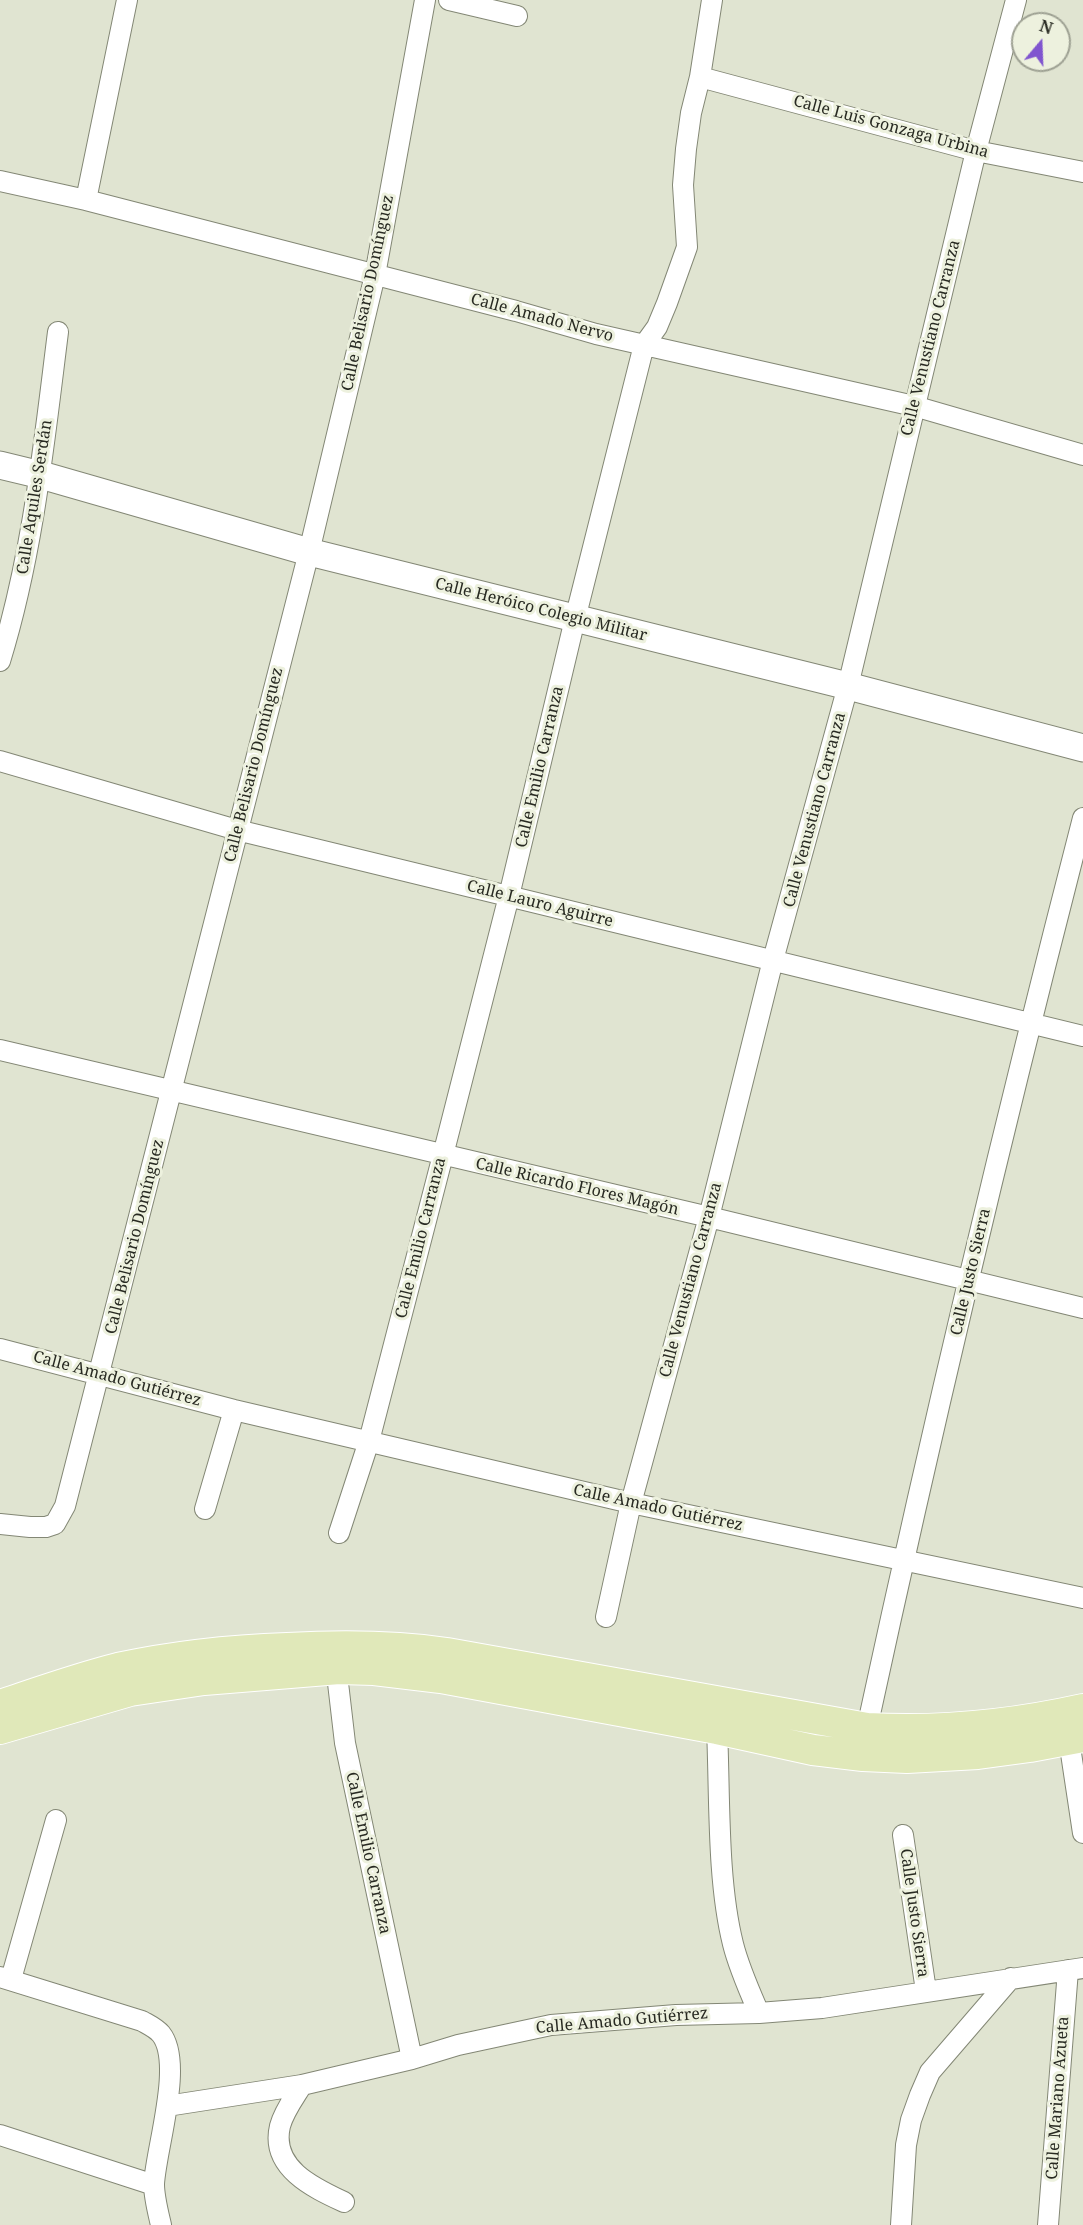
<!DOCTYPE html>
<html>
<head>
<meta charset="utf-8">
<style>
	body { margin:0 }
	#map { position:relative; width:1083px; height:2225px; overflow:hidden; background:#e0e4d1; font-family:"Noto Serif",serif }
	canvas { display:block }
	.north { position:absolute; left:1011px; top:12px; width:60px; height:60px; box-sizing:border-box; background:#edf1de; border:2px solid #9ea193; border-radius:50%; rotate:19deg; font-size:16px; font-weight:700; line-height:24px; text-align:center; color:#282a22 }
	.north::after { content:''; display:block; margin:auto; width:21px; height:27px; background:#8055cf; clip-path:polygon(50% 0,100% 100%,50% 72%,0 100%) }
</style>
</head>
<body>
<div id="map">
<canvas width="1083" height="2225"></canvas>
<div class="north">N</div>
</div>
<script>
const context = document.querySelector('canvas').getContext('2d');
context.lineJoin = 'round';
function strokePath(path, color, width, dash) { context.strokeStyle = color; context.lineWidth = width; context.lineCap = dash ? 'butt' : 'round'; context.setLineDash(dash || []); context.stroke(path); }
function write(font, color, halo, rows, align = 'center') {
  context.font = font + ' "Noto Serif",serif'; context.lineWidth = 6; context.setLineDash([]); context.textBaseline = 'middle'; context.strokeStyle = halo; context.fillStyle = color; for (const [text, x, y, turn = 0] of rows) {
    context.save(); context.translate(x, y); context.rotate((+turn || 0) * Math.PI / 180); context.textAlign = isNaN(turn) ? turn : align; if (halo) context.strokeText(text, 0, 0); context.fillText(text, 0, 0); context.restore();
  }
}
const street = new Path2D(`
	M 449,0 L 517,16
	M 700,77 L 976,151 L 1083,172
	M 0,181 L 86,200 L 516,311 L 596,334 L 914,406 L 1083,455
	M 86,200 L 127,0
	M 0,661 C 33,554 44,443 58,332
	M 0,761 L 237,830 L 1083,1036
	M 0,1050 L 709,1217 L 1083,1308
	M 0,1349 L 234,1410 L 631,1503 L 1083,1598
	M 205,1509 L 234,1410
	M 0,1524 L 30,1527 L 46,1527 L 55,1524 L 65,1506 L 309,552 L 375,275 L 425,0
	M 339,1533 L 369,1441 L 443,1155 L 509,896 L 575,619 L 644,345 L 657,327 L 667,303 L 687,247 L 683,185 L 686,149 L 691,113 L 700,77 L 712,0
	M 606,1617 L 631,1503 L 709,1217 L 773,960 L 848,686 L 976,151 L 1016,0
	M 340,1658 L 338,1683 L 345,1743 L 412,2059
	M 867,1728 C 933,1423 1005,1120 1083,818
	M 717,1729 C 720,1797 717,1880 733,1944 C 739,1968 749,1990 759,2013
	M 1069,1740 L 1083,1833
	M 903,1835 L 926,1991
	M 0,1977 L 142,2021 C 149,2025 156,2028 161,2034 C 184,2063 156,2148 154,2184 C 154,2197 158,2212 161,2225
	M 11,1979 L 56,1820
	M 302,2085 C 294,2098 284,2111 280,2126 C 270,2168 314,2188 344,2202
	M 167,2106 L 302,2085 L 412,2059 L 458,2045 L 551,2025 L 676,2015 L 759,2013 L 822,2008 L 1083,1968
	M 0,2135 L 154,2185
	M 901,2225 L 906,2145 L 911,2120 L 920,2095 L 930,2072 L 1011,1978
	M 1048,2225 L 1068,1970`);
const secondary = new Path2D(`
	M 0,465 L 41,475 L 309,552 L 848,686 L 1083,748`);
const primary = new Path2D(`
	M 0,1705 C 39,1692 78,1678 118,1668 C 174,1656 230,1650 287,1648 C 341,1645 393,1645 447,1653 L 867,1728 C 940,1732 1011,1725 1083,1709
	M 0,1729 L 130,1691 L 204,1680 L 339,1669 L 374,1670 L 441,1678 L 717,1729 L 813,1750 L 863,1756 L 907,1758 L 978,1754 L 1030,1747 L 1083,1737`);
strokePath(street, '#838775', 22);
strokePath(secondary, '#838775', 29);
strokePath(primary, '#fff', 32);
strokePath(street, '#fff', 20);
strokePath(secondary, '#fff', 27);
strokePath(primary, '#e0e8b9', 30);
write('16px', '#282a22', '#edf1de', [
	["Calle Luis Gonzaga Urbina",891,127,15],
	["Calle Belisario Domínguez",368,293,-78],
	["Calle Amado Nervo",542,318,15],
	["Calle Venustiano Carranza",931,338,-76],
	["Calle Aquiles Serdán",35,497,-81],
	["Calle Heróico Colegio Militar",541,610,14],
	["Calle Belisario Domínguez",254,765,-76],
	["Calle Emilio Carranza",540,767,-77],
	["Calle Venustiano Carranza",815,810,-75],
	["Calle Lauro Aguirre",540,904,14],
	["Calle Ricardo Flores Magón",577,1187,13],
	["Calle Belisario Domínguez",135,1237,-76],
	["Calle Emilio Carranza",421,1238,-76],
	["Calle Justo Sierra",971,1272,-77],
	["Calle Venustiano Carranza",691,1280,-75],
	["Calle Amado Gutiérrez",117,1379,15],
	["Calle Amado Gutiérrez",658,1508,12],
	["Calle Emilio Carranza",368,1853,78],
	["Calle Justo Sierra",914,1913,82],
	["Calle Amado Gutiérrez",622,2021,-5],
	["Calle Mariano Azueta",1058,2098,-86]
]);
</script>
</body>
</html>
